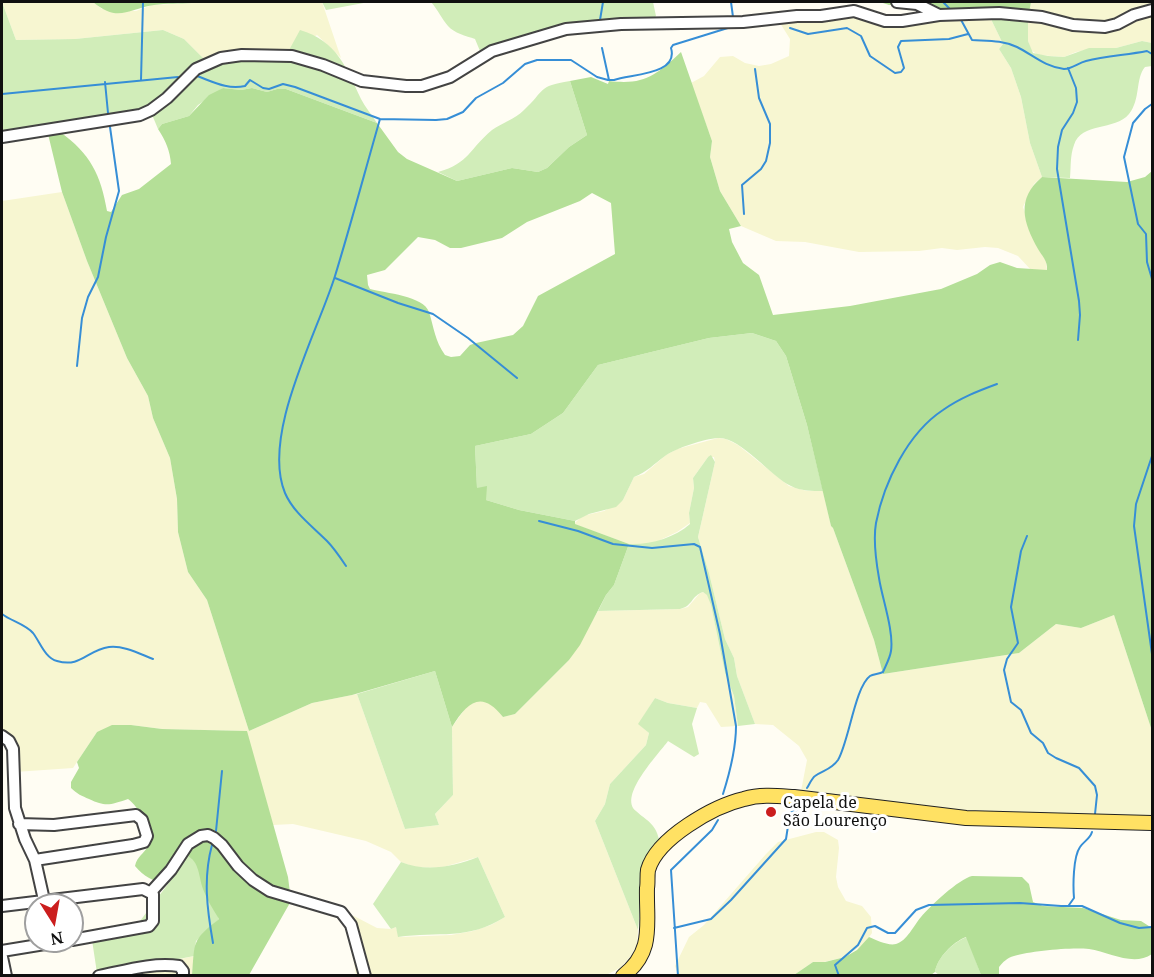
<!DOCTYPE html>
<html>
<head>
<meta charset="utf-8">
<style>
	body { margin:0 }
	#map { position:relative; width:1154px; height:977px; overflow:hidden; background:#fffdf3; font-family:"Noto Serif",serif }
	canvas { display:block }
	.frame { position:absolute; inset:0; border:3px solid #101010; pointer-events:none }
	.north { position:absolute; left:24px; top:893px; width:60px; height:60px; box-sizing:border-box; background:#fff; border:2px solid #9f9f9f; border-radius:50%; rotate:169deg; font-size:16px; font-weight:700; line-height:24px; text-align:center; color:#101010 }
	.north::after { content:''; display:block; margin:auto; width:21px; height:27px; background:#cb1e1e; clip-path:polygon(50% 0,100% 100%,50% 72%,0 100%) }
</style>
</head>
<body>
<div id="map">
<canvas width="1154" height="977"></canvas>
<div class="frame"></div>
<div class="north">N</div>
</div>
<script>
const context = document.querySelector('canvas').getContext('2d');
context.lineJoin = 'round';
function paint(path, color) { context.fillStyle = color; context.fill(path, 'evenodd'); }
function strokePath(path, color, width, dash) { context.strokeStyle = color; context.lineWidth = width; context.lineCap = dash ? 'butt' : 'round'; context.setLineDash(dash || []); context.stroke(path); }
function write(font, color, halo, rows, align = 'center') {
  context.font = font + ' "Noto Serif",serif'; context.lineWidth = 6; context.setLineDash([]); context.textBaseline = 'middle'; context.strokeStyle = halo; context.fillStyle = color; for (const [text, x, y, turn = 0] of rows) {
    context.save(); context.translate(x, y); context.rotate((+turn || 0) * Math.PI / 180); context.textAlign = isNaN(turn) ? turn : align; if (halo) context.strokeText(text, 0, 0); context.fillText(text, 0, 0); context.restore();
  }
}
paint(new Path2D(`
	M 2,2 L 93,2 L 102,9 L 136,11 L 152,5 L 192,3 L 194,2 L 322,2 L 341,58 L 317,35 L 289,52 L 204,59 L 184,39 L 163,30 L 75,39 L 16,40 Z
	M 1031,2 L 1152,2 L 1152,43 L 1142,41 L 1116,48 L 1098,48 L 1076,52 L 1064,57 L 1038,55 L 1031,50 L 1028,41 L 1028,15 Z
	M 844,13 L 868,19 L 988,13 L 1003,44 L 999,49 L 1011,68 L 1021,97 L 1030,143 L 1042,177 L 1034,184 L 1023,207 L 1037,246 L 1046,261 L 1047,270 L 1031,270 L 1018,256 L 998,248 L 985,247 L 957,250 L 942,248 L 919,251 L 859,252 L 805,242 L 776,241 L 741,226 L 720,191 L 710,157 L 712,141 L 691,83 L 704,76 L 720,57 L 733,56 L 745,63 L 759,66 L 771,64 L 789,56 L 790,39 L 780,23 Z
	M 62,192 L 87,261 L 127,358 L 148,396 L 153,418 L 170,458 L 177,499 L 178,532 L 188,572 L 207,600 L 249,731 L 312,703 L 357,694 L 405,829 L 439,825 L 435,814 L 453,795 L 452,727 L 467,706 L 476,701 L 486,701 L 496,707 L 503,717 L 515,714 L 569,660 L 598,611 L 680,609 L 688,607 L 699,594 L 703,592 L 708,595 L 711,605 L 725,673 L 734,696 L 738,726 L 721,727 L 706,703 L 700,702 L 697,708 L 668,703 L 655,698 L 639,724 L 649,733 L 646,745 L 610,784 L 605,804 L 595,821 L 638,930 L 637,945 L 630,957 L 620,968 L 604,976 L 356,975 L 350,937 L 340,915 L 345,914 L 354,916 L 377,928 L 391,929 L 396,927 L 399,937 L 451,935 L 473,931 L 491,925 L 505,917 L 478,857 L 440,868 L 414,867 L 401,862 L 391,852 L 366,841 L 293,824 L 273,825 L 246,731 L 162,729 L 131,725 L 97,732 L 73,768 L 15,772 L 17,755 L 2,733 L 2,201 Z
	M 718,438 L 726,439 L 738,445 L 789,486 L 807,491 L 823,491 L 831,526 L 833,528 L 874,640 L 883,674 L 1019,653 L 1056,624 L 1081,628 L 1114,615 L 1152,731 L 1152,817 L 1016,817 L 801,791 L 807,760 L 799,746 L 773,725 L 755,724 L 737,676 L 734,658 L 725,639 L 709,573 L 698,537 L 715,462 L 714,457 L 708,457 L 693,478 L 694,488 L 689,513 L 690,523 L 677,532 L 656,542 L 643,545 L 629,544 L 574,524 L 582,516 L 604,511 L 623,500 L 634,477 L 644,474 L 666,455 L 677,449 Z
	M 816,832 L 824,832 L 838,840 L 839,848 L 836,877 L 838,887 L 846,901 L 862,906 L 871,917 L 872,933 L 865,943 L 845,957 L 824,962 L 813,962 L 794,975 L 678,975 L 675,966 L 689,937 L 704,925 L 766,854 L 778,842 Z
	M 194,956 L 192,975 L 98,976 L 163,963 Z`), '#f7f6d1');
paint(new Path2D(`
	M 2,2 L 16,40 L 75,39 L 163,30 L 184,39 L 204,59 L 288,52 L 300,30 C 337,41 346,67 361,99 C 365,107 372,115 377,123 L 286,89 L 277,89 L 267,92 L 252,88 L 241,90 L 223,88 L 198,105 L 189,116 L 162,124 L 158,129 L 153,117 L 2,142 Z
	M 322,2 L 369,2 L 326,10 Z
	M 431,2 L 653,2 L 656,16 L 650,22 L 514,41 L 480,51 L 475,39 C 466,36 454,33 448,26 C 442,19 438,10 431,2 Z
	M 988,13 L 1028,15 L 1028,41 L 1033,53 L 1048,56 L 1064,57 L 1089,48 L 1116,48 L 1142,41 L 1152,43 L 1152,66 L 1145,67 C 1135,79 1141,99 1129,114 C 1115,131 1081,122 1074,145 C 1070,155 1071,168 1070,178 L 1042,177 L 1030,143 L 1021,97 L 1011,68 L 999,49 L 1003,44 Z
	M 570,81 L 587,135 L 569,147 L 547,168 L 538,172 L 512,168 L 457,181 L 438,172 C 470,163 469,149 492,130 C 502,123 515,119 524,110 C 545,91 537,86 570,81 Z
	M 752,333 L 776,341 L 786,356 L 807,425 L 823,491 C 812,491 801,491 791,486 C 771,477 740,436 718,438 C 704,439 676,448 665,456 C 654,464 647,472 634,477 L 623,500 L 616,507 L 589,514 L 575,521 L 519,510 L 486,500 L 477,488 L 475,446 L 531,434 L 563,413 L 598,365 L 709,338 Z
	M 711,455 L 715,462 L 698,537 L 709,573 L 725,639 L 734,658 L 737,676 L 755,724 L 738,726 L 734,696 L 725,673 L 711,605 L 707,595 L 703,592 C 691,596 693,606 680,609 L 598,611 L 606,595 L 614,585 L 629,544 C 650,545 674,538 690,524 L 689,513 L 694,488 L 693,478 L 708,457 Z
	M 435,671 L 452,727 L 453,795 L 435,814 L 439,825 L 405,829 L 357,694 Z
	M 655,698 L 668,703 L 697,708 L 692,724 L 699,754 L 694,757 L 668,741 C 658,755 618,796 636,811 C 647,821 655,823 659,839 C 633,874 643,892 638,930 L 595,821 L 605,804 L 610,784 L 646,745 L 649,733 L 638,724 Z
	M 183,854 L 191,856 L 197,864 L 219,919 L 196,941 L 194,956 L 98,975 L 89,976 L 97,973 L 92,940 L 137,925 L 171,880 Z
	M 478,857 L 505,917 C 467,941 439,931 398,937 L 396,927 L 391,929 L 373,904 L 401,862 C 426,872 453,867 478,857 Z
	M 967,937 L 981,975 L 939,975 L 935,972 C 937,958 953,942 967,937 Z`), '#d1edb9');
paint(new Path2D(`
	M 93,2 L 194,2 L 192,3 C 179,4 167,3 154,5 C 128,9 118,23 93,2 Z
	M 880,2 L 1031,2 L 1029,13 L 947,16 L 919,5 L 889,5 Z
	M 681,52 L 712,141 L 710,157 L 720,191 L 741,226 L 729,229 L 732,242 L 743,263 L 759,275 L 773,315 L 850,306 L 941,289 L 977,274 L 990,265 L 1000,262 L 1017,268 L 1047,270 C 1048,261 1042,256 1038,249 C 1023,222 1016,199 1042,177 L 1127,182 L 1145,177 L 1152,171 L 1152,731 L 1114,615 L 1081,628 L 1056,624 L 1019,653 L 883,674 L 874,640 L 833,528 L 831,526 L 807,425 L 786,356 L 776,341 L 752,333 L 709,338 L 598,365 L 563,413 L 531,434 L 475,446 L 477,488 L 487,486 L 486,500 L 519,510 L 575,521 L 575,524 L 629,544 L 614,585 L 606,595 L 580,645 L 569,660 L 515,714 L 503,717 C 481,689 467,703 452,727 L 435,671 L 352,695 L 312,703 L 249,731 L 207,600 L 188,572 L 178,532 L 177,499 L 170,458 L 153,418 L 148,396 L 127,358 L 87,261 L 62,192 L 48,134 L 60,132 C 90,153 101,175 107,211 L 111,212 L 122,195 L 139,189 L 171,164 C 170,151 166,141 158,129 L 162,124 L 189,116 L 209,95 L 223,88 L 241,90 L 252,88 L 267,92 L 277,89 L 286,89 L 377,123 L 398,152 L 407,159 L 457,181 L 512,168 L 538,172 L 547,168 L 569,147 L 587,135 L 570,81 L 591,77 L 608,84 L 609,81 C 645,85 655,76 681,52 ZM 592,193 L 611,203 L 615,254 L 538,296 L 523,326 L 513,335 L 476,343 L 470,345 L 460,356 L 451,357 L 445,355 C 435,341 434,328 429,312 C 424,296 385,293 370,289 L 368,285 L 367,275 L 385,270 L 418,237 L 435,240 L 450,248 L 461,248 L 502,238 L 527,222 L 580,201 Z
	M 112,725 L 131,725 L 162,729 L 247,731 L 288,877 L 291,901 L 249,975 L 192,975 C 195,942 191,941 219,919 C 213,909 207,900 203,889 C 198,875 200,859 183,854 L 175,873 L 167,884 C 153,881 144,877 135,866 C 137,856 144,854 148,846 C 155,833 138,806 128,799 C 110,805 106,807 89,799 C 82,796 77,794 71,788 L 71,782 L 79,768 L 77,762 L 97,732 Z
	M 972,876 L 1022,877 L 1029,884 L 1033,902 L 1043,906 L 1083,908 L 1121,920 L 1141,921 L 1152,928 L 1152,954 C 1133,967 1110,952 1089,949 C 1071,947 1031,951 1014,956 C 1007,958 1003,962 999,967 L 999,975 L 981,975 L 966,937 C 953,942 937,958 935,972 L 931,975 L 794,975 L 813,962 L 825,962 L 845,957 L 857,950 L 869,937 C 876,940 888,946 896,944 C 907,941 914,925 921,917 C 930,906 959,879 972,876 Z`), '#b4df97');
strokePath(new Path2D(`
	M 731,2 L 733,17
	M 943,2 L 949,8
	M 960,18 L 972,40 C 988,41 1002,40 1017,47 C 1033,55 1045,67 1064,69 C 1072,69 1078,63 1086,61 C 1106,56 1127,55 1147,51 L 1152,54
	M 600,20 L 603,2
	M 790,28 L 808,34 L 847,28 L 861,36 L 870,56 L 895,73 L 901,72 L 904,68 L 898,47 L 901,41 L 949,39 L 968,34
	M 602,48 L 609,80
	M 1068,68 L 1076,88 L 1077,102 L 1073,113 L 1062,130 L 1058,147 L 1057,169 L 1079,301 L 1080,315 L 1078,340
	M 194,75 C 212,81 226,90 245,86 L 250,80 L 263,88 L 269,89 L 283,84 L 295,87 L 380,119 L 436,120 L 447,119 L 463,112 L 476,98 L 503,83 L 525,64 L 537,60 L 571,60 L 597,77 L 608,80 L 614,80 C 631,74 679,75 671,48 L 673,45 L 731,27
	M 141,80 L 143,2
	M 105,82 L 108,113
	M 2,94 L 178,77
	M 1152,104 L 1145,109 L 1133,123 L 1124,157 L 1138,224 L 1146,234 L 1147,262 L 1152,279
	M 744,214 L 742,185 L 761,169 L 766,161 L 770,143 L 770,124 L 759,98 L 755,69
	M 335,278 L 398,303 L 433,314 L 468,338 L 517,378
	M 77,366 L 82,318 L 88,297 L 98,277 L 106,237 L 119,191 L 110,127
	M 1152,456 L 1136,504 L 1134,526 L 1152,654
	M 539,521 L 578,531 L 613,544 L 652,548 L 694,544 L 700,547 L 720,634 L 736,726 C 736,748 730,772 723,794
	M 1027,536 L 1021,551 L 1011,607 L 1018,643 L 1007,659 L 1004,670 L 1011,702 L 1021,710 L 1031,733 L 1043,743 L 1048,753 L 1056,758 L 1079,768 L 1095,786 L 1097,795 L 1095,814
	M 346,566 C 340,557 334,548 327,541 C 312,526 293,512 285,493 C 261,435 317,334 335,276 C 351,224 365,171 380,119
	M 2,614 C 11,621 25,624 33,633 C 40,642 45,658 57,661 C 81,668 87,650 109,647 C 123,645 140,654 153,659
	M 807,788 C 809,785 812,778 815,776 C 823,770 831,770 838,760 C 849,741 855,687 870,676 C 873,674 879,674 883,672 C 886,665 890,658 891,651 C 894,631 882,598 879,578 C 876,561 873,540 876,523 C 884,482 908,433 943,410 C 960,398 978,391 997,384
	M 216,831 L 222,771
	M 212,845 C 203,878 207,909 213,943
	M 1069,905 L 1074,898 C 1073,886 1073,857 1080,847 C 1084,841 1090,839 1092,832
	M 674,928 L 711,919 L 731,900 L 786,839 L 790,813 L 797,810 L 802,805
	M 678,976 L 671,870 L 712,830 L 718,820
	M 839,976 L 835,965 L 858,945 L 867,928 L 875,926 L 888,933 L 895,933 L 916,910 L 929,905 L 1020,903 L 1061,906 L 1082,906 L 1120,923 L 1139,928 L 1152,927`), '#368ed6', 2);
const minor = new Path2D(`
	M 897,2 L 917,4 L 939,15
	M 2,137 L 140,115 L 151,110 L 167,98 L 196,69 L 221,58 L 242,55 L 292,56 L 323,65 L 362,81 L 406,86 L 422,86 L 450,77 L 492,51 L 566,29 L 621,24 L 743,22 L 797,16 L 821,16 L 854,11 L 885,21 L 902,21 L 939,15 L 999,13 L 1042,17 L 1073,25 L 1105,27 L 1117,24 L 1134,15 L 1152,10
	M 2,736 L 9,741 L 13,749 L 15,808 L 25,839 L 35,860 L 44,900
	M 19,824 L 54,825 L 136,815 L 142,820 L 147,836 L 144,842 L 133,845 L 35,860
	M 151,892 L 171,870 L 188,844 L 201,836 L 208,835 L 214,838 L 222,845 L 238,866 L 253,880 L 270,891 L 341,912 L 351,925 L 365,976
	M 2,906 L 143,889 L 153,894 L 153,921 L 149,926 L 72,940
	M 2,951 L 63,941
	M 2,957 L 6,976
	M 99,976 C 124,971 153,962 179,966 L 183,971 L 183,976`);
const major = new Path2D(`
	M 623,976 C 655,951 646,924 647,888 C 648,883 647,876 648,870 C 657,838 714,806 744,799 C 761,794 778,796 794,797 L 966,818 L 1152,823`);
strokePath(minor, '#434343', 14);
strokePath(major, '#212121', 16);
strokePath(minor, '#fff', 10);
strokePath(major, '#ffe163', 14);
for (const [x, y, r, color] of [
	[771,812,6,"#cb1e1e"]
]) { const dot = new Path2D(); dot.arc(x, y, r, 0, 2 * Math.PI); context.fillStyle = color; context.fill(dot); strokePath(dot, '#fff', 2); }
write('16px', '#101010', '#fff', [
	["Capela de",783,803],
	["São Lourenço",783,821]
], 'left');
</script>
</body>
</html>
